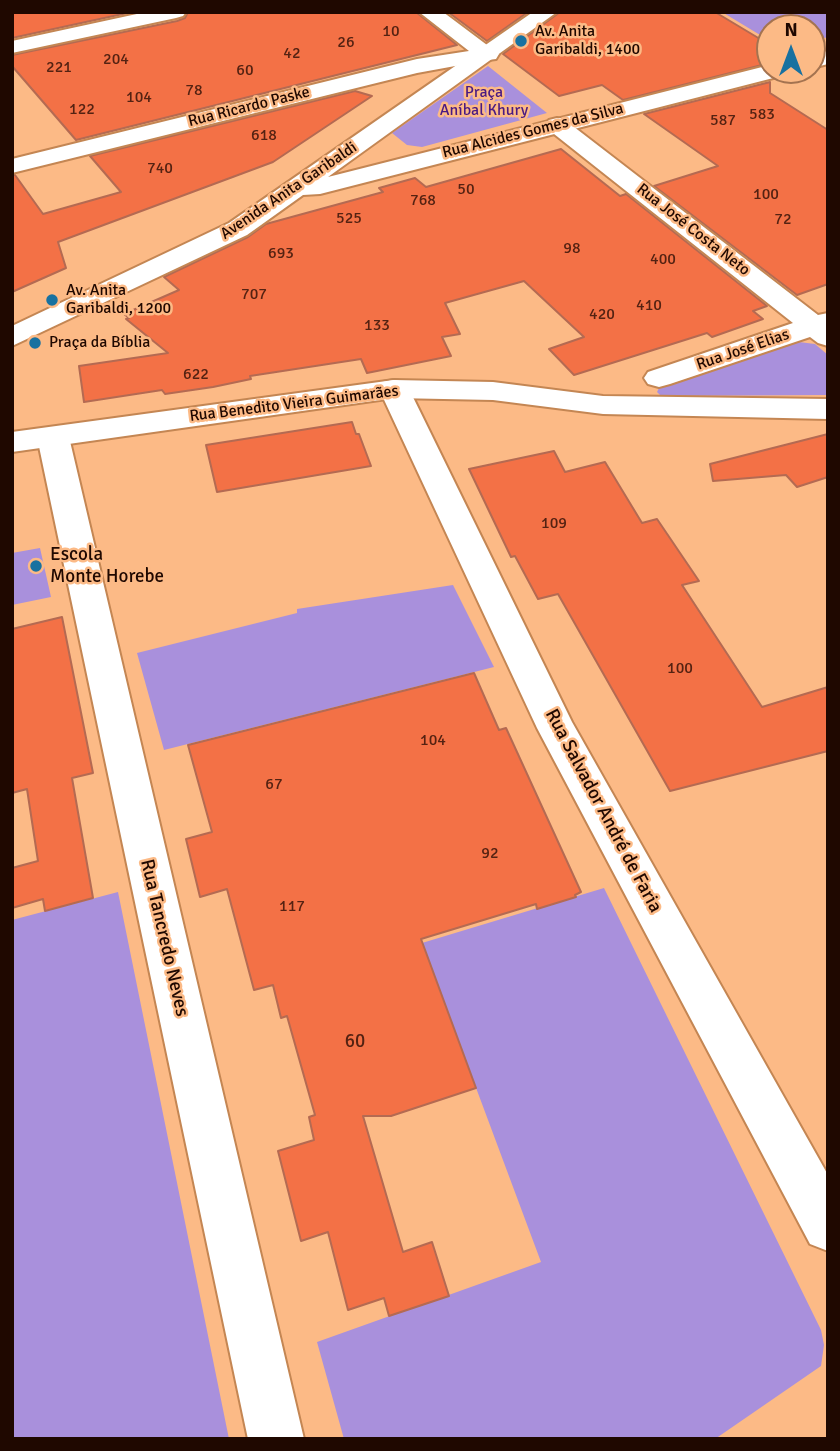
<!DOCTYPE html>
<html>
<head>
<meta charset="utf-8">
<style>
	body { margin:0 }
	#map { position:relative; width:840px; height:1451px; overflow:hidden; background:#fcba86; font-family:Signika,sans-serif }
	canvas { display:block }
	.frame { position:absolute; inset:0; border:14px solid #1f0800; pointer-events:none }
	.north { position:absolute; left:756px; top:14px; width:70px; height:70px; box-sizing:border-box; background:#fcba86; border:2px solid #a47350; border-radius:50%; rotate:0deg; font-size:19px; font-weight:700; line-height:28px; text-align:center; color:#1f0800 }
	.north::after { content:''; display:block; margin:auto; width:24px; height:32px; background:#1871a0; clip-path:polygon(50% 0,100% 100%,50% 72%,0 100%) }
</style>
</head>
<body>
<div id="map">
<canvas width="840" height="1451"></canvas>
<div class="frame"></div>
<div class="north">N</div>
</div>
<script>
const context = document.querySelector('canvas').getContext('2d');
context.lineJoin = 'round';
function paint(path, color) { context.fillStyle = color; context.fill(path, 'evenodd'); }
function strokePath(path, color, width, dash) { context.strokeStyle = color; context.lineWidth = width; context.lineCap = dash ? 'butt' : 'round'; context.setLineDash(dash || []); context.stroke(path); }
function write(font, color, halo, rows, align = 'center') {
  context.font = font + ' Signika,sans-serif'; context.lineWidth = 5; context.setLineDash([]); context.textBaseline = 'middle'; context.strokeStyle = halo; context.fillStyle = color; for (const [text, x, y, turn = 0] of rows) {
    context.save(); context.translate(x, y); context.rotate((+turn || 0) * Math.PI / 180); context.textAlign = isNaN(turn) ? turn : align; if (halo) context.strokeText(text, 0, 0); context.fillText(text, 0, 0); context.restore();
  }
}
paint(new Path2D(`
	M 722,12 L 828,12 L 828,37 L 812,41 L 812,28 L 770,28 L 770,41 Z
	M 488,66 L 547,113 L 422,147 L 407,145 L 392,133 Z
	M 799,342 L 815,344 L 828,355 L 828,395 L 661,396 L 657,392 L 659,388 Z
	M 40,548 L 51,597 L 12,605 L 12,553 Z
	M 453,585 L 494,667 L 164,750 L 137,653 L 297,613 L 297,609 Z
	M 604,888 L 821,1330 L 824,1345 L 821,1366 L 715,1439 L 344,1439 L 317,1342 L 541,1262 L 422,943 Z
	M 118,892 L 229,1439 L 12,1439 L 12,920 Z`), '#a990dc');
const building = new Path2D(`
	M 12,12 L 132,12 L 12,38 Z
	M 188,12 L 416,12 L 457,45 L 76,140 L 12,66 L 12,55 L 177,21 L 185,18 Z
	M 448,12 L 528,12 L 487,41 Z
	M 560,12 L 715,12 L 770,45 L 770,63 L 623,100 L 602,85 L 559,96 L 503,54 Z
	M 770,82 L 770,93 L 828,130 L 828,284 L 797,295 L 654,186 L 718,166 L 644,114 Z
	M 355,91 L 372,96 L 273,162 L 58,242 L 66,268 L 12,292 L 12,175 L 15,175 L 43,214 L 121,192 L 90,156 Z
	M 561,149 L 620,196 L 626,194 L 767,306 L 753,311 L 763,319 L 712,337 L 707,333 L 574,375 L 549,349 L 584,337 L 524,281 L 445,303 L 460,334 L 442,337 L 451,356 L 367,373 L 361,359 L 250,376 L 251,379 L 213,387 L 165,394 L 162,390 L 84,402 L 79,366 L 168,353 L 126,319 L 129,318 L 124,314 L 179,290 L 164,277 L 248,237 L 266,224 L 383,192 L 379,188 L 415,178 L 426,187 Z
	M 352,422 L 356,434 L 359,434 L 371,466 L 217,492 L 206,445 Z
	M 828,434 L 828,477 L 797,487 L 786,475 L 713,481 L 710,464 Z
	M 554,451 L 565,472 L 605,462 L 642,523 L 657,519 L 699,581 L 682,585 L 762,707 L 828,687 L 828,751 L 670,791 L 558,594 L 538,599 L 515,556 L 511,557 L 469,469 Z
	M 62,617 L 93,773 L 72,778 L 93,898 L 45,911 L 43,899 L 12,908 L 12,868 L 38,861 L 27,789 L 12,793 L 12,629 Z
	M 474,673 L 499,730 L 506,728 L 581,892 L 575,895 L 576,897 L 537,909 L 536,904 L 421,939 L 476,1088 L 391,1116 L 363,1116 L 403,1252 L 432,1242 L 449,1296 L 389,1316 L 384,1298 L 348,1310 L 328,1232 L 301,1241 L 278,1151 L 314,1140 L 309,1117 L 315,1115 L 287,1016 L 281,1018 L 273,985 L 254,990 L 227,889 L 200,897 L 186,839 L 212,832 L 188,745 Z`);
paint(building, '#f37146');
strokePath(building, '#b46a52', 2);
const street = new Path2D(`
	M 146,12 L 186,12 L 183,16 L 176,18 L 12,53 L 12,41 Z
	M 419,12 L 443,12 L 499,54 L 496,59 L 488,60 L 417,73 L 12,173 L 12,159 L 417,59 L 469,51 Z
	M 557,118 L 565,120 L 818,315 L 828,313 L 828,346 L 818,343 L 810,337 L 670,384 L 659,387 L 648,384 L 644,378 L 648,372 L 793,323 L 549,130 L 545,125 L 549,120 Z
	M 394,380 L 405,382 L 409,389 L 572,722 L 828,1175 L 828,1251 L 810,1244 L 537,728 L 379,389 L 383,382 Z
	M 53,427 L 64,430 L 69,437 L 304,1439 L 248,1439 L 37,437 L 42,430 Z`);
const secondary = new Path2D(`
	M 533,12 L 557,12 L 328,177 L 770,65 L 770,70 L 788,70 L 785,75 L 320,194 L 303,195 L 247,235 L 12,346 L 12,326 L 229,223 Z
	M 828,51 L 828,64 L 812,68 L 812,54 Z
	M 394,380 L 493,382 L 603,396 L 828,399 L 828,419 L 603,414 L 493,400 L 394,398 L 12,452 L 12,432 Z`);
strokePath(street, '#c48653', 4);
strokePath(secondary, '#c48653', 4);
paint(street, '#fff');
paint(secondary, '#fff');
for (const [x, y, r, color] of [
	[521,41,7,"#1871a0"],
	[52,300,7,"#1871a0"],
	[35,343,7,"#1871a0"],
	[36,566,7,"#1871a0"]
]) { const dot = new Path2D(); dot.arc(x, y, r, 0, 2 * Math.PI); context.fillStyle = color; context.fill(dot); strokePath(dot, '#fcba86', 2.5); }
write('16px', '#542212', null, [
	["10",391,32],
	["26",346,43],
	["42",292,54],
	["204",116,60],
	["221",59,68],
	["60",245,71],
	["78",194,91],
	["104",139,98],
	["122",82,110],
	["583",762,115],
	["587",723,121],
	["618",264,136],
	["740",160,169],
	["50",466,190],
	["100",766,195],
	["768",423,201],
	["525",349,219],
	["72",783,220],
	["98",572,249],
	["693",281,254],
	["400",663,260],
	["707",254,295],
	["410",649,306],
	["420",602,315],
	["133",377,326],
	["622",196,375],
	["109",554,524],
	["100",680,669],
	["104",433,741],
	["67",274,785],
	["92",490,854],
	["117",292,907]
]);
write('16px', '#1f0800', '#fcba86', [
	["Av. Anita",535,32],
	["Garibaldi, 1400",535,50],
	["Av. Anita",66,291],
	["Garibaldi, 1200",66,309],
	["Praça da Bíblia",49,343]
], 'left');
write('16px', '#4a1a82', '#fcba86', [
	["Praça",484,93],
	["Aníbal Khury",484,111]
]);
write('16px', '#1f0800', '#fcba86', [
	["Rua Ricardo Paske",249,107,-14],
	["Rua Alcides Gomes da Silva",533,131,-14],
	["Avenida Anita Garibaldi",289,191,-34],
	["Rua José Costa Neto",693,230,38],
	["Rua José Elias",743,350,-19],
	["Rua Benedito Vieira Guimarães",294,404,-7]
]);
write('19px', '#1f0800', '#fcba86', [
	["Escola",50,555],
	["Monte Horebe",50,577]
], 'left');
write('19px', '#1f0800', '#fcba86', [
	["Rua Salvador André de Faria",603,811,62],
	["Rua Tancredo Neves",164,938,77]
]);
write('19px', '#542212', null, [
	["60",355,1042]
]);
</script>
</body>
</html>
